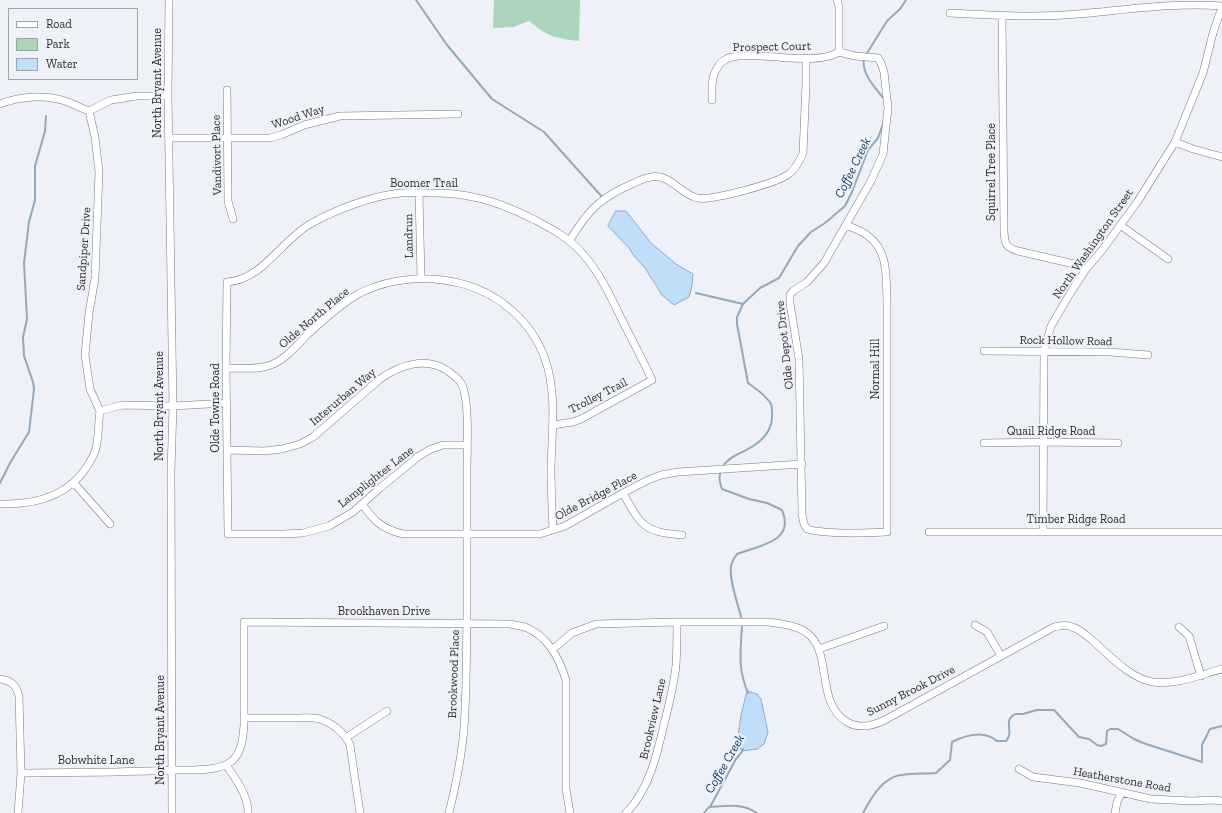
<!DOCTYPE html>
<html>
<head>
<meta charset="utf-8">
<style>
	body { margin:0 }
	#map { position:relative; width:1222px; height:813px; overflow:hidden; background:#eef1f8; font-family:"Zilla Slab",serif }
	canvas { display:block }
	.legend { position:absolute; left:8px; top:8px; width:130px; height:72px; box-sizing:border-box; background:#eef1f8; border:1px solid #a0a3a8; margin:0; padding:5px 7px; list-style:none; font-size:12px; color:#2c2d30 }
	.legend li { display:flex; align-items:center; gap:8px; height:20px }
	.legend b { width:20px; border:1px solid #a0a3a8 }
</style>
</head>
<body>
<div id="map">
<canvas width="1222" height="813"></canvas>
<ul class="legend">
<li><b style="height:5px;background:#fff"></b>Road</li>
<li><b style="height:11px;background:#aad5bb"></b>Park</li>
<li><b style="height:11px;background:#bfdef9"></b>Water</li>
</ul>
</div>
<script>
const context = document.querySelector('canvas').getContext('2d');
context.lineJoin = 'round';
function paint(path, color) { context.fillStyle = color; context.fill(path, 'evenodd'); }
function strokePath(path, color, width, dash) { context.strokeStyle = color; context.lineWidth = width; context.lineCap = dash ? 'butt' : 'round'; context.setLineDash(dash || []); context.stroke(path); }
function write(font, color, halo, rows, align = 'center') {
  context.font = font + ' "Zilla Slab",serif'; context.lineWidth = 4; context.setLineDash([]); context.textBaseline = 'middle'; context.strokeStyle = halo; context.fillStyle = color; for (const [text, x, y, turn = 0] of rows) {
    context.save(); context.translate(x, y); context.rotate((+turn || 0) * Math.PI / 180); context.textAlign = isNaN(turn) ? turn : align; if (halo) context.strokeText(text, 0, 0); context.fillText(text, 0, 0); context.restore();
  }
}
paint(new Path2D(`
	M 494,0 L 580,0 L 579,41 C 555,38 548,37 529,21 L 513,27 L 493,28 Z`), '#aad5bb');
const water = new Path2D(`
	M 616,211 L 626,211 L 651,243 L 676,264 L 693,274 L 692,286 L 689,297 L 674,305 L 662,295 L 645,268 L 634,256 L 629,248 L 608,226 Z
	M 747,691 L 757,694 L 761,699 L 768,732 L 764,744 L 757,749 L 742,751 C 733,741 744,703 747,691 Z`);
paint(water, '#bfdef9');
strokePath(water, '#93a9bd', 1);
strokePath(new Path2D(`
	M 416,0 L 447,45 L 492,99 L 544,132 L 603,198
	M 884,99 C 875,87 861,74 864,58 L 887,21 L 900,9 L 906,0
	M 696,293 L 743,304
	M 0,483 L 10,463 L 29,432 L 34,389 L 33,382 L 24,356 L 23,337 L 27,319 L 24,263 L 29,222 L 35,200 L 35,166 L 45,131 L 46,116
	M 742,620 C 738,605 729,580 731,566 C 732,561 734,558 737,554 C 758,546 796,542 782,510 L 767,503 L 749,499 L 722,489 C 719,480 718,474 723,466 C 730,455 746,452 756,444 C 767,436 773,426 772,413 C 772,410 772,406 771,404 C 766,395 756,389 748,383 L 737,324 L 737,317 L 743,304 L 760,288 L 779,278 L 798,246 L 811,232 L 825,223 L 845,206 L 852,192 L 868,150 L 878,138 L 884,121
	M 742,624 C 741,650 737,667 748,693
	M 710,807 C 726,806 742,803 757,813
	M 704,813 L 708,808 L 710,807 L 736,759 L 741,753 L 743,749
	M 863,813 C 871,798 883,777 901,775 C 912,773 924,774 936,773 L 950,760 L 952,742 C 966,735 984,730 997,741 L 1006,741 C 1015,731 1002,722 1015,714 L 1023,714 L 1037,710 L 1054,710 L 1079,737 L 1089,739 L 1097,745 L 1101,746 L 1106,744 L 1107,731 L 1110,729 L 1118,729 L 1134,739 L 1143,743 L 1202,762 L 1202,745 L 1210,729 L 1222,726`), '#93a9bd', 2);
const minor = new Path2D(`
	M 169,0 L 168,96 L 173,406 L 171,472 L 172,813
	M 837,0 L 839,7 L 839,52
	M 950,13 C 992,15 1036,18 1078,14 C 1126,10 1174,2 1222,6
	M 1002,15 L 1004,232 C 1005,244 1005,247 1018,251 L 1074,264 L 1086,269
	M 839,52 L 855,56 L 878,58 L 881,63 L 884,72 L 888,108 L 883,154 L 871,181 L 824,263 L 807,282 L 793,291 L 790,295 L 790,303 L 799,359 L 802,514 L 804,524 L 807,529 C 826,535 866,533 887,532 L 887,302 C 886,279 889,251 868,236 C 862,231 853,228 846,225
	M 227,90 L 228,201 L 233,219
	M 712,100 C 712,89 711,76 718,67 C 720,62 727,58 732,57 C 762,51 814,67 839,52
	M 0,104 C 21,96 47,94 68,102 C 75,105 81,108 89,111 L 111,100 L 137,96 L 168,96
	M 89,111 L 95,137 L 99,172 L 95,278 L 89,313 L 85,355 L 90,389 L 100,411
	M 169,138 L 270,138 L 281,135 L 304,125 L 340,116 L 458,114
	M 1175,142 L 1193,149 L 1222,157
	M 419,193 L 421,278
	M 1120,225 L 1168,259
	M 570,240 C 588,210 601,197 634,183 C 642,179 651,175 660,177 C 674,180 682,194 697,198 C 711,201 779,183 790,173 C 796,168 800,160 803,153 L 806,84 L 806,58
	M 984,351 L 1110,352 L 1148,355
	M 226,368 C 240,368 258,370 271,365 C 286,359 297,345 308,334 C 322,321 344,302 360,293 C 392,277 430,275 463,284 C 500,294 532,322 545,359 C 557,392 552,431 551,467 C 551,488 552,509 553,530
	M 100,411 L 122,405 L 173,406 L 227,403
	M 984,443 L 1043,442 L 1118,443
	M 467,445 L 443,445 L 431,449 L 419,456 L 380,488 L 353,512 L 329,526 L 303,533 L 283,534 L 228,534 L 226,368 L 227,282 C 263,280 282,239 312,223 C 335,210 374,195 401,193 C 412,192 423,193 434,193 C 447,193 460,194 473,197 C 495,201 515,210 535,220 C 552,229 569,238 582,253 C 600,273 611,297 622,320 C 632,340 643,360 652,380 L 581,419 L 573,422 L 553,425
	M 227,450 L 264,451 L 282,449 L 300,444 L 313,437 L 380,379 C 400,365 426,356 448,371 C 452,374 458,378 461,383 C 470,398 467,451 467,470 C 467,521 467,571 467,621 C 466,661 467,700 463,739 C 460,764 455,789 449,813
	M 74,483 L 110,524
	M 623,493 C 641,526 644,532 682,535
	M 0,504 C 35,505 69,496 88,465 C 91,460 95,454 96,448 C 99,436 98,424 100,411
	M 362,504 C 374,521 382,529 403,534 L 540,534 L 565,526 L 623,493 L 648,480 L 661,475 L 678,472 L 802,464
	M 1043,531 L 1044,351 L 1051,326 L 1071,292 L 1086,269 L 1103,249 L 1138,201 L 1175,142 L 1203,73 L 1213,33 L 1222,7
	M 929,532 L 1222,532
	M 975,625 L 987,632 L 1001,656
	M 1179,627 L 1189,636 L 1201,676
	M 553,649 L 572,633 L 596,624 L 677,622 L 769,622 C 781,624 797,625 807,633 C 833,652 815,703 847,722 C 859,729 871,726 883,721 L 1054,627 C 1060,626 1066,624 1072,627 C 1080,629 1087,636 1093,641 C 1109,655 1131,679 1153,682 C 1177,685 1199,675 1222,669
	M 819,649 L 884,626
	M 0,679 C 12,681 16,685 19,696 L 21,773 L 18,813
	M 244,718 C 260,718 276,718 292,718 C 300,718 311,717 320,719 C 332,723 345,733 350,745 L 360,813
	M 347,737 L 387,711
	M 226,765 C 236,779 248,795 248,813
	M 1019,769 L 1033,777 L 1080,783 L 1151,799 L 1192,801 L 1214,800 L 1222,801
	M 21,773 C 70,772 120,773 169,770 C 185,770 200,771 215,768 C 221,767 227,765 232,761 C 242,752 243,738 244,725 L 244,622 L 510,624 C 515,625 520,626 525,627 C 548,636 559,658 566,680 L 566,789 L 570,813
	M 626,813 C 649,790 657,755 664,724 C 669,705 674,685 676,665 C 677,650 677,636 677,622
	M 1115,813 L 1117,802 L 1122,792`);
strokePath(minor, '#777a81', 8);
strokePath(minor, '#fff', 7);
write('12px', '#2c2d30', '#eef1f8', [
	["Prospect Court",772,47,-1],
	["North Bryant Avenue",158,83,-90],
	["Wood Way",298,117,-18],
	["Vandivort Place",217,155,-91],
	["Squirrel Tree Place",992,172,-90],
	["Boomer Trail",424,184],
	["Landrun",409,236,-91],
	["North Washington Street",1093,244,-55],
	["Sandpiper Drive",84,249,-86],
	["Olde North Place",314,318,-40],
	["Rock Hollow Road",1066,341,1],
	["Olde Depot Drive",785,345,-96],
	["Normal Hill",876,369,-90],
	["Trolley Trail",598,396,-27],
	["Interurban Way",343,397,-40],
	["North Bryant Avenue",160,406,-90],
	["Olde Towne Road",216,408,-90],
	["Quail Ridge Road",1051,432],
	["Lamplighter Lane",376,477,-38],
	["Olde Bridge Place",596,496,-28],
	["Timber Ridge Road",1076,520],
	["Brookhaven Drive",384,612],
	["Brookwood Place",454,674,-88],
	["Sunny Brook Drive",911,691,-27],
	["Brookview Lane",653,719,-77],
	["North Bryant Avenue",161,730,-90],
	["Bobwhite Lane",96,761],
	["Heatherstone Road",1122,780,10]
]);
write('italic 13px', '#093758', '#eef1f8', [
	["Coffee Creek",853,168,-64],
	["Coffee Creek",725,764,-60]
]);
</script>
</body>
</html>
